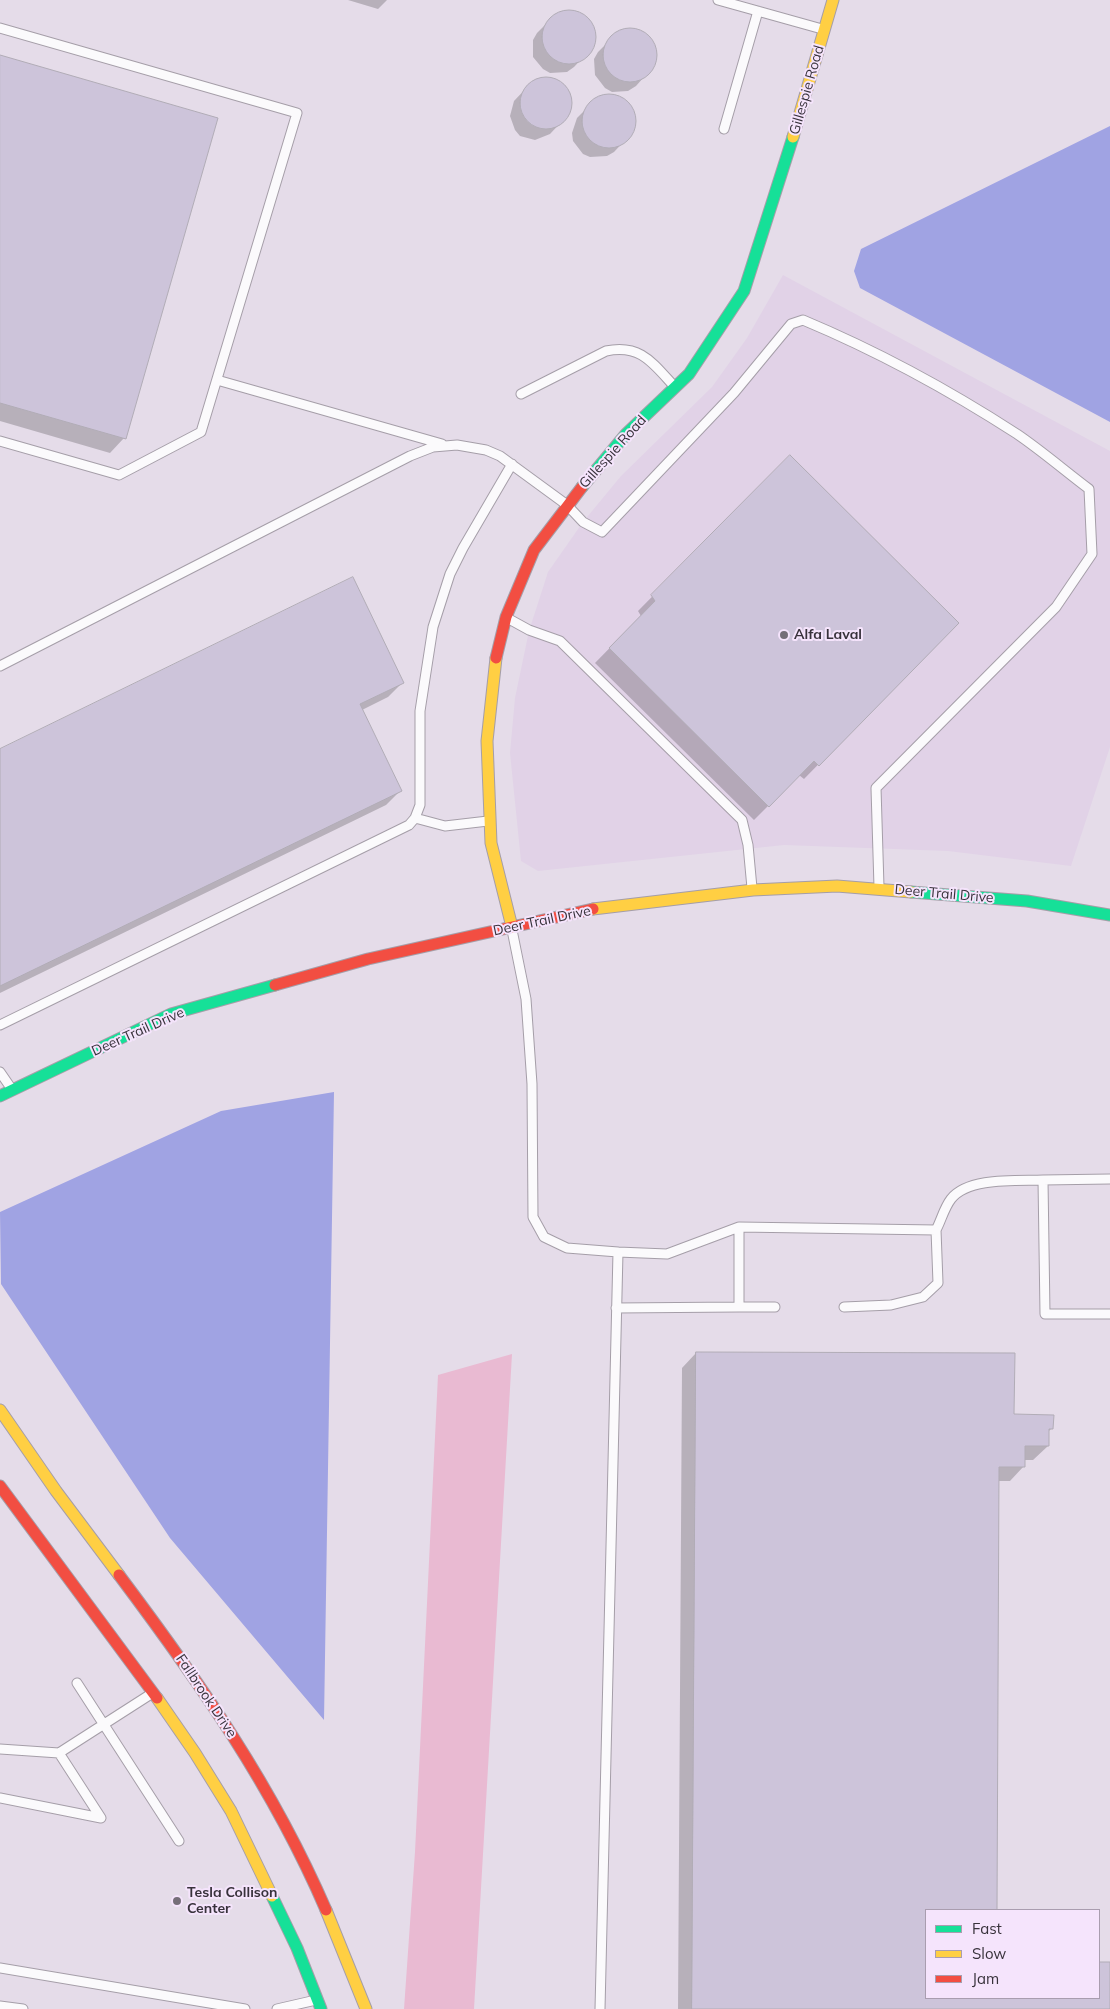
<!DOCTYPE html>
<html>
<head>
<meta charset="utf-8">
<style>
	body { margin:0 }
	#map { position:relative; width:1110px; height:2009px; overflow:hidden; background:#e5dce9; font-family:Mulish,sans-serif }
	canvas { display:block }
	.legend { position:absolute; left:925px; top:1909px; width:175px; height:90px; box-sizing:border-box; background:#f5e4fc; border:1px solid #a99daf; margin:0; padding:6px 9px; list-style:none; font-size:15px; color:#38323b }
	.legend li { display:flex; align-items:center; gap:10px; height:25px }
	.legend b { width:25px; border:1px solid #a99daf }
</style>
</head>
<body>
<div id="map">
<canvas width="1110" height="2009"></canvas>
<ul class="legend">
<li><b style="height:6px;background:#16e098"></b>Fast</li>
<li><b style="height:6px;background:#ffcf43"></b>Slow</li>
<li><b style="height:6px;background:#f24e42"></b>Jam</li>
</ul>
</div>
<script>
const context = document.querySelector('canvas').getContext('2d');
context.lineJoin = 'round';
function paint(path, color) { context.fillStyle = color; context.fill(path, 'evenodd'); }
function strokePath(path, color, width, dash) { context.strokeStyle = color; context.lineWidth = width; context.lineCap = dash ? 'butt' : 'round'; context.setLineDash(dash || []); context.stroke(path); }
function write(font, color, halo, rows, align = 'center') {
  context.font = font + ' Mulish,sans-serif'; context.lineWidth = 4; context.setLineDash([]); context.textBaseline = 'middle'; context.strokeStyle = halo; context.fillStyle = color; for (const [text, x, y, turn = 0] of rows) {
    context.save(); context.translate(x, y); context.rotate((+turn || 0) * Math.PI / 180); context.textAlign = isNaN(turn) ? turn : align; if (halo) context.strokeText(text, 0, 0); context.fillText(text, 0, 0); context.restore();
  }
}
paint(new Path2D(`
	M 783,275 L 1110,451 L 1110,747 L 1071,866 L 948,851 L 784,845 L 538,871 L 521,861 L 510,753 L 515,698 L 529,631 L 548,572 L 583,522 L 621,476 L 712,387 L 747,338 Z`), '#e1d2e7');
paint(new Path2D(`
	M 512,1354 L 474,2009 L 404,2009 L 415,1852 L 438,1375 Z`), '#e9bad2');
paint(new Path2D(`
	M 1110,126 L 1110,422 L 860,288 L 854,271 L 861,249 Z
	M 334,1092 L 324,1720 L 170,1538 L 1,1284 L 0,1212 L 221,1111 Z`), '#a0a3e3');
paint(new Path2D(`
	M 348,0 L 387,0 L 378,9 Z
	M 570,11 L 585,17 L 594,32 L 594,41 L 591,49 L 574,67 L 567,72 L 550,73 L 543,69 L 533,57 L 533,40 L 537,33 L 554,16 Z
	M 631,30 L 647,36 L 652,43 L 655,60 L 652,68 L 636,86 L 628,91 L 612,92 L 605,88 L 595,75 L 594,59 L 598,52 L 609,41 L 622,31 Z
	M 0,56 L 124,438 L 110,453 L 0,421 Z
	M 539,79 L 547,79 L 562,85 L 568,92 L 570,108 L 567,116 L 550,134 L 535,140 L 520,136 L 515,130 L 510,116 L 514,101 L 531,83 Z
	M 601,97 L 618,98 L 625,102 L 634,117 L 634,125 L 631,134 L 614,152 L 607,156 L 590,157 L 583,154 L 573,141 L 572,133 L 577,118 L 594,101 Z
	M 790,457 L 957,623 L 804,779 L 799,775 L 754,820 L 595,663 L 641,616 L 638,611 Z
	M 402,683 L 388,697 L 362,710 L 400,791 L 386,805 L 0,993 L 0,750 Z
	M 696,1353 L 1013,1416 L 1052,1428 L 1048,1432 L 1048,1446 L 1033,1460 L 1024,1460 L 1024,1466 L 1010,1481 L 998,1481 L 996,1910 L 926,1910 L 926,1998 L 1099,1998 L 1099,1963 L 1110,1963 L 1110,2009 L 678,2009 L 682,1368 Z`), '#0003');
const building = new Path2D(`
	M542 37a27 27 0 1 1 54 0a27 27 0 1 1-54 0Z
	M603 55a27 27 0 1 1 54 0a27 27 0 1 1-54 0Z
	M 0,55 L 218,118 L 126,439 L 0,403 Z
	M520 103a26 26 0 1 1 52 0a26 26 0 1 1-52 0Z
	M582 121a27 27 0 1 1 54 0a27 27 0 1 1-54 0Z
	M 790,455 L 959,623 L 819,766 L 814,761 L 769,807 L 609,648 L 655,601 L 651,595 Z
	M 353,577 L 404,683 L 360,704 L 402,791 L 0,986 L 0,749 Z
	M 696,1352 L 1015,1353 L 1014,1414 L 1054,1415 L 1053,1429 L 1049,1429 L 1049,1446 L 1025,1446 L 1025,1467 L 999,1467 L 997,1910 L 926,1910 L 926,1998 L 1099,1998 L 1099,1962 L 1110,1962 L 1110,2009 L 692,2009 Z`);
paint(building, '#cdc4da');
strokePath(building, '#b1acb6', 1);
const lane = new Path2D(`
	M 718,0 L 822,29
	M 0,28 L 297,113 L 201,432 L 119,475 L 0,441
	M 724,129 L 758,11
	M 217,380 L 442,444
	M 521,394 L 606,351 C 640,344 652,362 673,385
	M 509,619 L 529,630 L 560,641 L 742,820 L 748,845 L 752,888
	M 0,666 L 410,456 L 433,447 L 457,445 L 486,450 L 500,456 L 567,505 L 583,522 L 602,532 L 734,393 L 791,324 L 803,320 C 877,351 949,390 1017,434 C 1042,451 1065,471 1089,489 L 1092,554 L 1056,607 L 876,788 L 879,887
	M 415,818 L 445,826 L 488,821
	M 512,930 L 526,999 L 532,1084 L 533,1217 L 544,1237 L 567,1248 L 618,1252
	M 0,1025 L 409,825 L 415,818 L 420,805 L 420,711 L 433,627 L 450,574 L 463,548 L 512,464
	M 0,1072 L 11,1088
	M 1043,1180 L 1110,1179
	M 739,1307 L 775,1307
	M 844,1307 L 891,1305 L 923,1297 L 938,1283 L 936,1230
	M 616,1308 L 739,1307 L 739,1227
	M 77,1683 L 179,1841
	M 0,1749 L 59,1753 L 151,1694
	M 0,1798 L 101,1818 L 59,1753
	M 0,1968 L 245,2009
	M 0,2006 L 23,2009
	M 277,2009 L 316,2000
	M 600,2009 L 618,1252 L 667,1254 L 739,1227 L 936,1230 C 941,1221 944,1208 951,1199 C 968,1177 1017,1181 1043,1180 L 1045,1314 L 1110,1314`);
const fast = new Path2D(`
	M 582,487 L 626,434 L 689,374 L 744,291 L 793,137
	M 911,892 L 1027,901 L 1110,915
	M 0,1096 L 171,1014 L 275,985
	M 272,1896 L 297,1948 L 321,2009`);
const slow = new Path2D(`
	M 793,137 L 833,0
	M 496,658 L 487,741 L 491,843 L 512,927
	M 593,909 L 753,890 L 837,886 L 911,892
	M 0,1410 L 56,1491 L 119,1575
	M 157,1698 L 195,1753 L 231,1811 L 272,1896
	M 326,1910 L 366,2009`);
const jam = new Path2D(`
	M 496,658 L 506,617 L 534,550 L 582,487
	M 275,985 L 368,959 L 593,909
	M 0,1486 L 157,1698
	M 119,1575 C 200,1683 272,1785 326,1910`);
strokePath(lane, '#a59ea8', 11);
strokePath(fast, '#a59ea8', 13);
strokePath(slow, '#a59ea8', 13);
strokePath(jam, '#a59ea8', 13);
strokePath(lane, '#fbfafc', 9);
strokePath(fast, '#16e098', 11);
strokePath(slow, '#ffcf43', 11);
strokePath(jam, '#f24e42', 11);
for (const [x, y, r, color] of [
	[784,635,5,"#756e78"],
	[177,1901,5,"#756e78"]
]) { const dot = new Path2D(); dot.arc(x, y, r, 0, 2 * Math.PI); context.fillStyle = color; context.fill(dot); strokePath(dot, '#f5e4fc', 2); }
write('14px', '#38323b', '#f5e4fc', [
	["Gillespie Road",807,90,-74],
	["Gillespie Road",613,452,-48],
	["Deer Trail Drive",944,894,5],
	["Deer Trail Drive",542,921,-12],
	["Deer Trail Drive",138,1032,-24],
	["Fallbrook Drive",206,1696,56]
]);
write('bold 14px', '#38323b', '#f5e4fc', [
	["Alfa Laval",794,635],
	["Tesla Collison",187,1893],
	["Center",187,1909]
], 'left');
</script>
</body>
</html>
